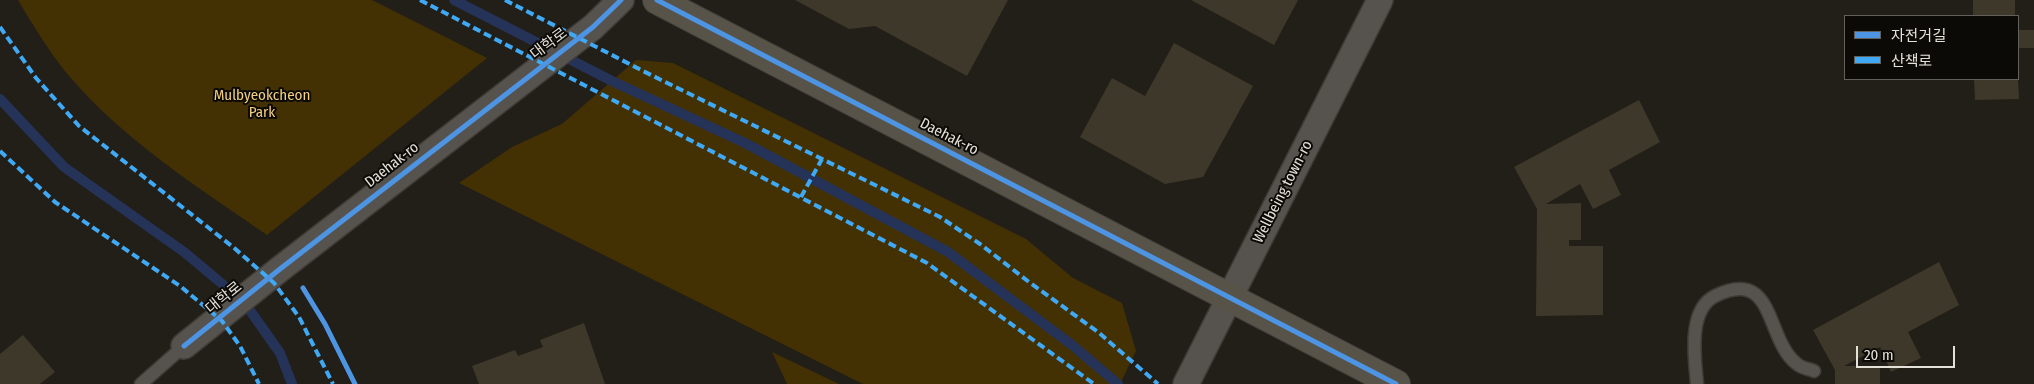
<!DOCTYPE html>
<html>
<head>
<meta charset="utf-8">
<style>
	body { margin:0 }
	#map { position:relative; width:2034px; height:384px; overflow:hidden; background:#221f18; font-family:"Fira Sans Condensed","Noto Sans KR",sans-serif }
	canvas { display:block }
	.legend { position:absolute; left:1844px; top:15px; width:175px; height:65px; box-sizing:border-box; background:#0c0a06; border:1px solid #62605a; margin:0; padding:6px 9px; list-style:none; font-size:15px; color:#e4e1d9 }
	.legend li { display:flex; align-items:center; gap:10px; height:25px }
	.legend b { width:25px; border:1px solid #62605a }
	.scale { position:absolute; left:1856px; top:346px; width:99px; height:22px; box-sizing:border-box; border:2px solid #e4e1d9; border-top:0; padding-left:6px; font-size:15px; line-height:18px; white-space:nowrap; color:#e4e1d9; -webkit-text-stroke:4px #0c0a06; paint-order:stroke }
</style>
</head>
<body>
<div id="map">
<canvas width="2034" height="384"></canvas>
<ul class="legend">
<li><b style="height:6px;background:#4d94e3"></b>자전거길</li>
<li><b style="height:6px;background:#3fa9f5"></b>산책로</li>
</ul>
<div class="scale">20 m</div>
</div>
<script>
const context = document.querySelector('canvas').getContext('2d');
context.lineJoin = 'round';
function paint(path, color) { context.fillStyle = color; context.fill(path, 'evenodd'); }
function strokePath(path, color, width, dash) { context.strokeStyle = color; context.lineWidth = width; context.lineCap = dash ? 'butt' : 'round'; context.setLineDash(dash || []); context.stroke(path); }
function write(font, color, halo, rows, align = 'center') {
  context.font = font + ' "Fira Sans Condensed","Noto Sans KR",sans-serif'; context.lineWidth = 4; context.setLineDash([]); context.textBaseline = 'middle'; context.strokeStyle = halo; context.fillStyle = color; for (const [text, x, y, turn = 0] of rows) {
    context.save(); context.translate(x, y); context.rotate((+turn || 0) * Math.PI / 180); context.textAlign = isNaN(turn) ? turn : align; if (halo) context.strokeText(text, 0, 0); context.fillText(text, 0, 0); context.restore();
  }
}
paint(new Path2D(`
	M 18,0 L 372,0 L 487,58 L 267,235 C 196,186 119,137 64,70 C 47,48 32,24 18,0 Z
	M 636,60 L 673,63 L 1026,239 L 1073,278 L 1122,303 L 1136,351 L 1120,384 L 863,384 L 459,183 L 512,147 L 562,124 Z
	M 772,352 L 839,384 L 787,384 Z`), '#433104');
strokePath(new Path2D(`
	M 454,0 L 612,81 L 747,144 L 948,252 L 1072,345 L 1118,384
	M 0,99 L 64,167 L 184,252 L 244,302 L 280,353 L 292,384`), '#263359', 10);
paint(new Path2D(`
	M 795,0 L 1008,0 L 967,76 L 875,26 L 849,29 Z
	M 1191,0 L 1298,0 L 1274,45 Z
	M 1973,0 L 2015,0 L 2015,16 L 1973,16 Z
	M 2018,30 L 2034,30 L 2034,48 L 2018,48 Z
	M 1174,43 L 1253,86 L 1203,177 L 1165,184 L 1080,137 L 1112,78 L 1145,96 Z
	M 1974,79 L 2018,79 L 2019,99 L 1975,100 Z
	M 1639,100 L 1660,142 L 1609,170 L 1621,195 L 1593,209 L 1580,184 L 1546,204 L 1581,203 L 1581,240 L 1569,240 L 1569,246 L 1603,246 L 1603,315 L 1536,316 L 1537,209 L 1514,167 Z
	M 1939,262 L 1959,305 L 1908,332 L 1921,358 L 1891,372 L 1880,347 L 1844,366 L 1880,366 L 1880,384 L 1835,384 L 1835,370 L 1813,330 Z
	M 584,323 L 605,384 L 479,384 L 472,366 L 515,350 L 518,356 L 543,347 L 540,340 Z
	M 23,335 L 55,372 L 40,384 L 0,384 L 0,354 Z`), '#3e382a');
const lane = new Path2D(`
	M 141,384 L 184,346
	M 1697,384 C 1695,359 1687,310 1715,296 C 1776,266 1765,340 1797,364 C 1801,368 1809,369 1814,371`);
const street = new Path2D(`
	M 184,346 L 280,269 L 593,27 L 621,0
	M 1186,384 L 1380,0`);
const secondary = new Path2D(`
	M 657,0 L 1396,384`);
strokePath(lane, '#3e3b37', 15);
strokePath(street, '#3e3b37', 28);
strokePath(secondary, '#3e3b37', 30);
strokePath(lane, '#56534f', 12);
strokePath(street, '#56534f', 25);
strokePath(secondary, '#575349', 28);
strokePath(new Path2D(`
	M 420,0 L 927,263 L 1094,384
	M 505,0 L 643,71 L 940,217 L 980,244 L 1029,282 L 1098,332 L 1158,384
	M 0,27 L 36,78 L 79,126 L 233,247 L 274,283 L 299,317 L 333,384
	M 0,151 L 55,202 L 180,286 L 222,321 L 240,346 L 259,384
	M 801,197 L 822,159`), '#3fa9f5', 4, [8, 4]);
strokePath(new Path2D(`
	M 657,0 L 1396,384
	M 303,288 L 325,324 L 355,384
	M 184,346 L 280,269 L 593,27 L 621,0`), '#4d94e3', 5);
write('15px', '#e4e1d9', '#0c0a06', [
	["대학로",549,44,-37],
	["Daehak-ro",949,137,27],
	["Daehak-ro",392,165,-38],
	["Wellbeing town-ro",1283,192,-63],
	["대학로",224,298,-39]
]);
write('15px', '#f3ce7f', '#0c0a06', [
	["Mulbyeokcheon",262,96],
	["Park",262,113]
]);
</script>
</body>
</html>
